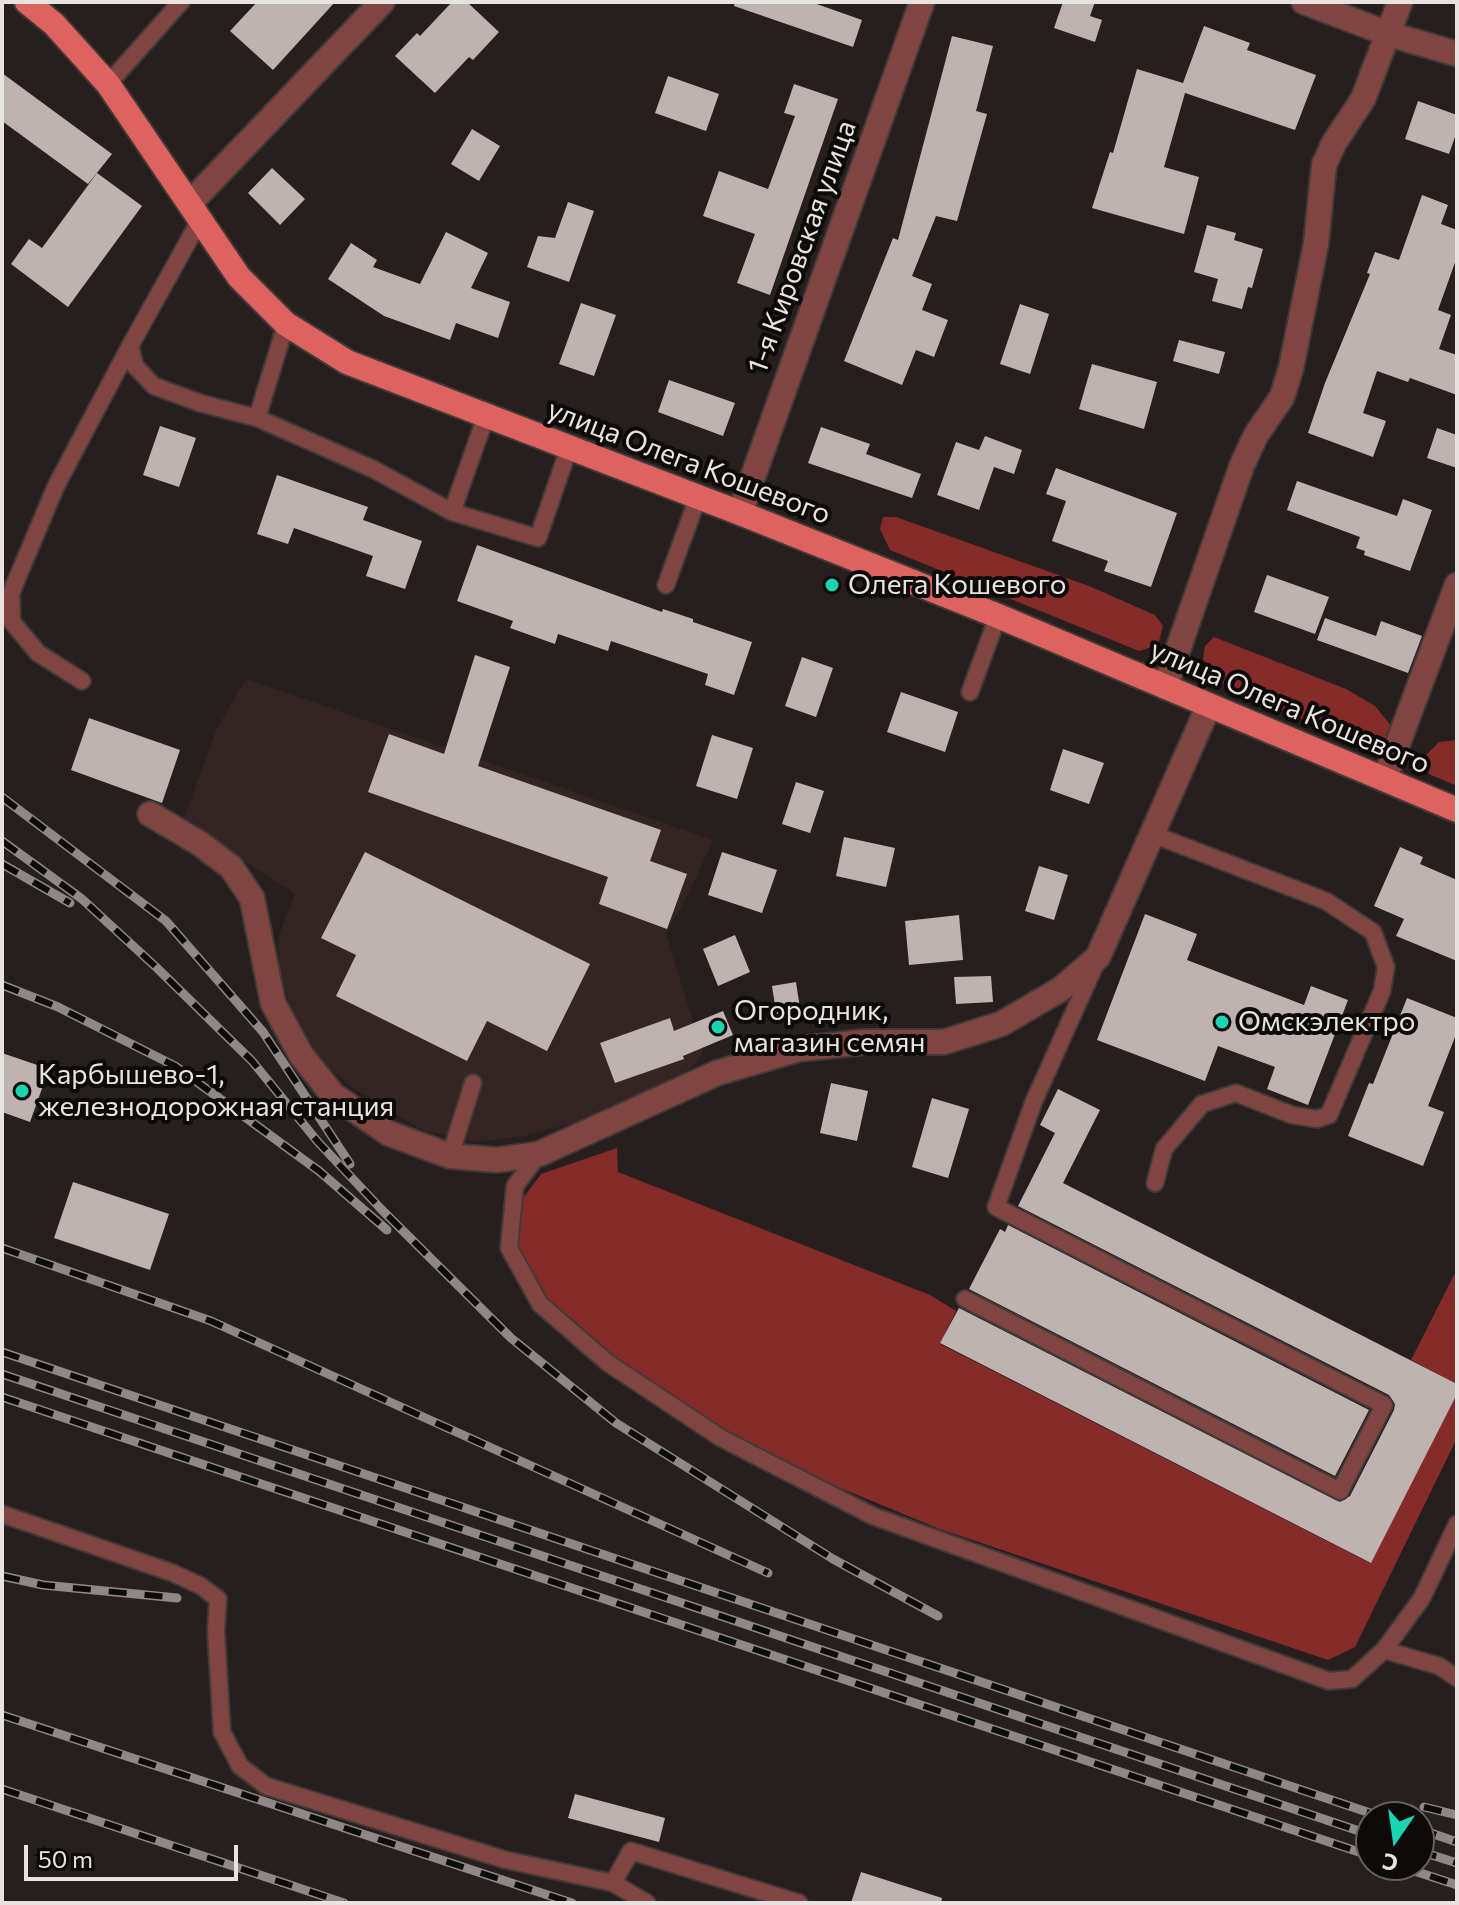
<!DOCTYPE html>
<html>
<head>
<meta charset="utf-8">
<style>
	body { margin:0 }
	#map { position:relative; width:1459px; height:1905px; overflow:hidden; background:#271f1e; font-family:Commissioner,sans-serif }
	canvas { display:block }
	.frame { position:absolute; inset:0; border:4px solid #e8e2e1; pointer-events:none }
	.north { position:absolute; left:1355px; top:1801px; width:80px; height:80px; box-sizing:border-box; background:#0d0a0a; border:2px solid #656060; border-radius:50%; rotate:193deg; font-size:22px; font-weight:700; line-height:32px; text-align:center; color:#e8e2e1 }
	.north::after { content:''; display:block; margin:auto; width:28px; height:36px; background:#1ad5b2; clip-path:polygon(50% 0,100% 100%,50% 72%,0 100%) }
	.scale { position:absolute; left:24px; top:1845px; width:214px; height:36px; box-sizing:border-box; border:4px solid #e8e2e1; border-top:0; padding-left:10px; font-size:24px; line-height:28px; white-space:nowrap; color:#e8e2e1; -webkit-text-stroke:6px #0d0a0a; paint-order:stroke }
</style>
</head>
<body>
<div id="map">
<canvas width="1459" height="1905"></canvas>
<div class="frame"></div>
<div class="north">С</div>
<div class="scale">50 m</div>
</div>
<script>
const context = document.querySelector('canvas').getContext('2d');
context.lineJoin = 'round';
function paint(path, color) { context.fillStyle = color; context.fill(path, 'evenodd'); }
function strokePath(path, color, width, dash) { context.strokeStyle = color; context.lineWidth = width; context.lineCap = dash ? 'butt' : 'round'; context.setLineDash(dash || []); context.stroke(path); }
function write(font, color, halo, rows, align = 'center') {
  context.font = font + ' Commissioner,sans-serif'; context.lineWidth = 8; context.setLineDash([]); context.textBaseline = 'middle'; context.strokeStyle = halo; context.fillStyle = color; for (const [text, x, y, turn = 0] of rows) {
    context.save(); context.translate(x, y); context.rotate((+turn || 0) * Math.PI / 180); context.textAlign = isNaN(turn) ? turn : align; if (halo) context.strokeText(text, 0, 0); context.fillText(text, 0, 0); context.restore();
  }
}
paint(new Path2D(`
	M 246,679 L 713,840 L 689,893 L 666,934 L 703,1054 L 685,1074 L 585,1120 L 523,1136 L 474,1142 L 422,1130 L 354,1089 L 316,1058 L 292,1012 L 278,967 L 279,935 L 295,894 L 183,821 L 217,728 Z`), '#342524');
paint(new Path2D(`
	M 883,517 L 896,517 L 1089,586 L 1155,615 L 1163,626 L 1158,645 L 1139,651 L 890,550 L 880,529 Z
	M 1214,637 L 1346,689 L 1375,706 L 1393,728 L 1388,743 L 1372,751 L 1221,683 L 1203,659 L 1205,646 Z
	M 1457,740 L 1457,786 L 1429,774 L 1424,757 L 1439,742 Z
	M 617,1148 L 618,1172 L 930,1295 L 956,1311 L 940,1344 L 1370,1563 L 1457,1394 L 1457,1438 L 1355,1647 L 1328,1660 L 937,1528 L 790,1467 L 715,1429 L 611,1360 L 542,1300 L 515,1248 L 520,1202 L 541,1174 Z
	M 1457,1269 L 1457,1384 L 1411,1360 Z`), '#852c2a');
paint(new Path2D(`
	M 257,2 L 335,2 L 273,70 L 230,31 Z
	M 452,2 L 467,2 L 499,32 L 473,60 L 469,57 L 435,93 L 395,56 L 417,33 L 420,36 Z
	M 735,2 L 811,2 L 862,20 L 853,47 L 734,6 Z
	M 1063,2 L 1095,2 L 1090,16 L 1102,20 L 1095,42 L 1054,28 Z
	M 1204,26 L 1250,43 L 1247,50 L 1316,75 L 1295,130 L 1185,93 L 1164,167 L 1199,177 L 1184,234 L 1092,208 L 1110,152 L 1113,153 L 1137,69 L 1183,83 Z
	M 952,36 L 993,46 L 976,111 L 987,114 L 957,221 L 936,216 L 912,276 L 932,284 L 922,310 L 948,320 L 934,357 L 916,350 L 902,385 L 844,361 L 893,238 L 898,240 Z
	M 2,73 L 112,154 L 88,184 L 2,121 Z
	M 668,76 L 719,94 L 706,131 L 655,113 Z
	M 794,84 L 838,99 L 770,295 L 737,283 L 755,234 L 703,216 L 719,171 L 768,189 L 795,116 L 784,113 Z
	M 1418,101 L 1457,115 L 1457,131 L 1449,154 L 1405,139 Z
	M 472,129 L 500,146 L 479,181 L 451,164 Z
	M 272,168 L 305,199 L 280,225 L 248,193 Z
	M 97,173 L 142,206 L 68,307 L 11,264 L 29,239 L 42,248 Z
	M 1422,195 L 1448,205 L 1441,224 L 1457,230 L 1457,257 L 1438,310 L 1451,315 L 1439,349 L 1457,355 L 1457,395 L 1410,378 L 1408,382 L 1377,371 L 1363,413 L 1386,421 L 1373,457 L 1308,433 L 1325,383 L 1370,274 L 1367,273 L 1375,252 L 1399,260 Z
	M 568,202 L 594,211 L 569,282 L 527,267 L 538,236 L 555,238 Z
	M 1207,225 L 1236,233 L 1234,240 L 1263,249 L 1252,288 L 1248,287 L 1242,309 L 1212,301 L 1218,279 L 1194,272 Z
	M 446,232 L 488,253 L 471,288 L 510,302 L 498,338 L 456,323 L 450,340 L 384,316 L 328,279 L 351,243 L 377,260 L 373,267 L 420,284 Z
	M 581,303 L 616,315 L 594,376 L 559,364 Z
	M 1020,304 L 1049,314 L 1030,374 L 1000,364 Z
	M 1179,340 L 1225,352 L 1219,374 L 1173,361 Z
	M 1092,364 L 1157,382 L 1144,429 L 1079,409 Z
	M 669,380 L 735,403 L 723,436 L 658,412 Z
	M 160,426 L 196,438 L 179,487 L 143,475 Z
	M 821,427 L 870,444 L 866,454 L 921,474 L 912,498 L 808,463 Z
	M 1437,428 L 1457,435 L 1457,468 L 1427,458 Z
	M 985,436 L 1022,450 L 1014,474 L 994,467 L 979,510 L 937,495 L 956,442 L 979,450 Z
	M 1056,468 L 1177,513 L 1151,587 L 1104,571 L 1108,561 L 1052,541 L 1066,501 L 1046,494 Z
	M 277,475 L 368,507 L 363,520 L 422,541 L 405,589 L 366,576 L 373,556 L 294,528 L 288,544 L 257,534 Z
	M 1297,481 L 1397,516 L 1403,499 L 1432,510 L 1410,571 L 1364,555 L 1365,551 L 1356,548 L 1360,537 L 1287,510 Z
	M 477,545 L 662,612 L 663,609 L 693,619 L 693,622 L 752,642 L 734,695 L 705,685 L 708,674 L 611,641 L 608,651 L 558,634 L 555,644 L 510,628 L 513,621 L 457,601 Z
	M 1267,575 L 1329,597 L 1315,634 L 1254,612 Z
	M 1325,618 L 1376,636 L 1381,621 L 1422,636 L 1408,673 L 1317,640 Z
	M 475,655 L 510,667 L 478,766 L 661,830 L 650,861 L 687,874 L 667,929 L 599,904 L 608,877 L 368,792 L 389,734 L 444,754 Z
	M 802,657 L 833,668 L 816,717 L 785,706 Z
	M 901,692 L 958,712 L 945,752 L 887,732 Z
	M 89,718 L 180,750 L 162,803 L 71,770 Z
	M 712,735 L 753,748 L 737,799 L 696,786 Z
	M 1063,749 L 1104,763 L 1089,804 L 1050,790 Z
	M 796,782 L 824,791 L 810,833 L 782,824 Z
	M 844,837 L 895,848 L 886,887 L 836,876 Z
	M 1400,847 L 1423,857 L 1420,864 L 1457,880 L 1457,961 L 1396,936 L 1404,919 L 1374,906 Z
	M 365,852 L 590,964 L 547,1051 L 487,1021 L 467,1061 L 336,996 L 356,955 L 321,938 Z
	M 722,852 L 777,870 L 762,913 L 708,895 Z
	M 1039,866 L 1068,875 L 1054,920 L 1025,911 Z
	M 1145,914 L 1197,934 L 1187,960 L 1304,1005 L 1311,986 L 1348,1000 L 1308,1105 L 1267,1089 L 1275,1067 L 1218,1046 L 1205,1081 L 1097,1040 Z
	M 959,915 L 963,960 L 909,965 L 905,921 Z
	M 735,935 L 750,972 L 718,986 L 703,949 Z
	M 991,976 L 993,1002 L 956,1004 L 954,977 Z
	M 796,982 L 801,1015 L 777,1018 L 772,986 Z
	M 1407,998 L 1457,1018 L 1457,1032 L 1428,1106 L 1444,1112 L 1423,1166 L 1348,1136 L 1369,1083 L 1373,1084 Z
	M 723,1011 L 733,1035 L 683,1056 L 684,1059 L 615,1083 L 600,1043 L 670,1018 L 674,1031 Z
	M 2,1053 L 49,1069 L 30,1122 L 2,1112 Z
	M 831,1083 L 868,1091 L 857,1141 L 820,1133 Z
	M 1058,1089 L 1100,1110 L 1063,1183 L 1457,1384 L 1457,1394 L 1371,1563 L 940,1343 L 959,1308 L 1340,1502 L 1350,1496 L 1394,1410 L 1395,1404 L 1389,1395 L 1018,1206 L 1055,1133 L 1040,1125 Z
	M 932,1098 L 969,1109 L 948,1178 L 912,1167 Z
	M 73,1182 L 169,1214 L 150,1270 L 54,1238 Z
	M 1008,1225 L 1369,1410 L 1335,1476 L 969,1289 L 1000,1229 L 1005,1232 Z
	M 575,1794 L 665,1818 L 659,1842 L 568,1818 Z
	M 861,1872 L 942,1898 L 941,1903 L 851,1903 Z`), '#beb3b1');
const lane = new Path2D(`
	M 108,84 L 181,2
	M 200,220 L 130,346 L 135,366 L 154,386 L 200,403 L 257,418 L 373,469 L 452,512 L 538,538 L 569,448
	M 257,418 L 286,324
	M 452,512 L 486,416
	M 666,585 L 698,497
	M 82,681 L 38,653 L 12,622 L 11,593 L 56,486 L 130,346
	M 970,692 L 998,616
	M 1152,834 L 1326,901 L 1373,932 L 1386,967 L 1382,991 L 1329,1115 L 1317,1119 L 1292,1115 L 1236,1093 L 1202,1104 L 1164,1149 L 1155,1183
	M 539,1154 L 515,1186 L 509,1248 L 540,1304 L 608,1363 L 721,1438 L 873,1516 L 1329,1681 L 1352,1679 L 1384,1650 L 1422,1598 L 1457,1524
	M 450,1156 L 473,1083
	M 965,1299 L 1340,1491 L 1384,1405 L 996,1207 L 1034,1101 L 1096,963
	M 2,1514 L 173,1573 L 201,1586 L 218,1599 L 216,1631 L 222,1732 L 240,1766 L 266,1786 L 506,1860 L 613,1883 L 647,1903
	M 1384,1650 L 1439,1666 L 1457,1678
	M 613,1883 L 631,1851 L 799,1903`);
const street = new Path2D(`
	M 1304,2 L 1389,34 L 1457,54
	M 190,203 L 382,2
	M 740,513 L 922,2
	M 1165,687 L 1242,465 L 1256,435 L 1282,397 L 1291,368 L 1316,244 L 1324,165 L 1334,143 L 1363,99 L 1400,2
	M 1385,778 L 1457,585
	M 150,814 L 199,843 L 231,867 L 252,898 L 273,1003 L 301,1055 L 333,1095 L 388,1133 L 450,1156 L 497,1160 L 539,1154 L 717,1073 L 799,1049 L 864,1042 L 944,1042 L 1001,1024 L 1061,989 L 1098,957 L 1209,705`);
const primary = new Path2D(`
	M 27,2 L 54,24 L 108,84 L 239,277 L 286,324 L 347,362 L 740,513 L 998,616 L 1457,810`);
strokePath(lane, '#423a39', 20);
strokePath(street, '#423a39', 28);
strokePath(primary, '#423a39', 28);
strokePath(lane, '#804541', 16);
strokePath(street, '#804541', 24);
strokePath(primary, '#de635e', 24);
const rail = new Path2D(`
	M 2,797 L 166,921 L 263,1032 L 350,1164
	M 2,841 L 82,899 L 157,968 L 252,1061 L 318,1142 L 382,1210 L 511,1338 L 616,1423 L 833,1559 L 938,1616
	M 2,864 L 70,903
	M 2,985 L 58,1007 L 175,1066 L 319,1171 L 387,1230
	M 2,1248 L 211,1321 L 768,1573
	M 2,1352 L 1382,1817
	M 2,1374 L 1371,1835
	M 2,1397 L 1371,1856
	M 2,1576 L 43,1585 L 177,1598
	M 2,1715 L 572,1903
	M 2,1789 L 344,1903
	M 1424,1807 L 1457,1815
	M 1419,1829 L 1457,1842
	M 1419,1851 L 1457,1863
	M 1396,1865 L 1457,1885`);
strokePath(rail, '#8f8887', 9);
strokePath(rail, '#0d0a0a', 6, [18]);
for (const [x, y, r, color] of [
	[832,585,8,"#1ad5b2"],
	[1222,1022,8,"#1ad5b2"],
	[718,1027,8,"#1ad5b2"],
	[22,1091,8,"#1ad5b2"]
]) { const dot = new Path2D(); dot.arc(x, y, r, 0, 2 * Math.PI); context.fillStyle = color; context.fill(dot); strokePath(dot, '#0d0a0a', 3); }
write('28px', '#e8e2e1', '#0d0a0a', [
	["1-я Кировская улица",802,247,-70],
	["улица Олега Кошевого",689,462,21],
	["улица Олега Кошевого",1290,707,23]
]);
write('28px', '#e8e2e1', '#0d0a0a', [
	["Олега Кошевого",848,585],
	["Огородник,",734,1011],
	["магазин семян",734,1043],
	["Омскэлектро",1238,1022],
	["Карбышево-1,",38,1075],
	["железнодорожная станция",38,1107]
], 'left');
</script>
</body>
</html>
